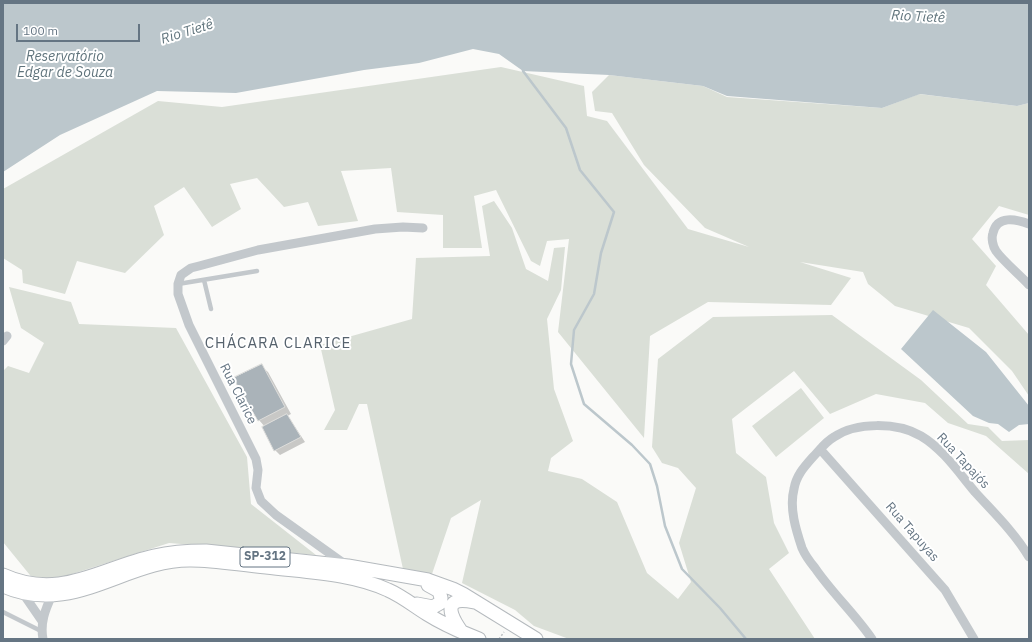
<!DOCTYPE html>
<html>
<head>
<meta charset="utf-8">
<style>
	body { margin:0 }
	#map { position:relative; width:1032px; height:642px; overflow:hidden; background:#fafaf8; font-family:"IBM Plex Sans",sans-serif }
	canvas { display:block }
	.frame { position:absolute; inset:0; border:4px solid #657583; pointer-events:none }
	.scale { position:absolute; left:16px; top:24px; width:124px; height:18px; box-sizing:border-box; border:2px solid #657583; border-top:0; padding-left:5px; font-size:12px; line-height:14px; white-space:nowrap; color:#657583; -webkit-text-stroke:3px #fff; paint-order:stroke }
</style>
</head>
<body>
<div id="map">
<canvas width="1032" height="642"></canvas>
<div class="frame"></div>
<div class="scale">100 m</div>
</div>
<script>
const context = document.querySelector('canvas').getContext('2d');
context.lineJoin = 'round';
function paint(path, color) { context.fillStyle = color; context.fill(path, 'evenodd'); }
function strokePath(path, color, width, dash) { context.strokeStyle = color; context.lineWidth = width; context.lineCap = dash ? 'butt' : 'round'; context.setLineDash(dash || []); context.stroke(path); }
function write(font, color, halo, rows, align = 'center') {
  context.font = font + ' "IBM Plex Sans",sans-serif'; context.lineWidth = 4; context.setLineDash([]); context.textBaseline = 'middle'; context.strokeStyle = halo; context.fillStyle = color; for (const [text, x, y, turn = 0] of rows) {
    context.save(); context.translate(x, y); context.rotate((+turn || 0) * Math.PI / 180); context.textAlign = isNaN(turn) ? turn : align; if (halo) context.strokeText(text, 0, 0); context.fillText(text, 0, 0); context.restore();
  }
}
paint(new Path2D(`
	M 501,67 L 584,86 L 587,116 L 607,121 L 688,229 L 749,247 L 705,228 L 644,165 L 612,113 L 595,111 L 592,92 L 609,75 L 703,86 L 727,97 L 882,108 L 919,94 L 1017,106 L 1029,103 L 1029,215 L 999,206 L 972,239 L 996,266 L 986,285 L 1029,335 L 1029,396 L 1012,371 L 969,328 L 895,306 L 868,284 L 863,272 L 800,262 L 851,278 L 831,305 L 708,302 L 650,336 L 644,438 L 558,332 L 569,239 L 547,241 L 540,266 L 531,261 L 496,190 L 474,196 L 482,248 L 443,248 L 443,215 L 397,212 L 391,168 L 341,171 L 358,221 L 318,226 L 308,202 L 284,207 L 257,178 L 230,184 L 241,209 L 212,227 L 184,187 L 154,206 L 164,235 L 125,273 L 77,261 L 65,294 L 23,283 L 22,270 L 3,258 L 3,189 L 158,101 L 222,107 Z
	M 494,201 L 512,228 L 526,269 L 548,281 L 554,248 L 565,247 L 561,290 L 547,319 L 554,389 L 573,441 L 551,458 L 548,471 L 582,479 L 617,502 L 647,573 L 678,599 L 691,582 L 679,543 L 696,488 L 678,468 L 662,463 L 652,447 L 658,359 L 713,317 L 832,315 L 921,380 L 968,424 L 988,427 L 1002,441 L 1029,440 L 1029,474 L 986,436 L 948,423 L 925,403 L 876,394 L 830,414 L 794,371 L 732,419 L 736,453 L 766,477 L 774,523 L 789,553 L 769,569 L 815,639 L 569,639 L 534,626 L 515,610 L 462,583 L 481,500 L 451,518 L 432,574 L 403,569 L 367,404 L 359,404 L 347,430 L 324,430 L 335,410 L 320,345 L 412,319 L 416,258 L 490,256 L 482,206 Z
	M 9,287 L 71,302 L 79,324 L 176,328 L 247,457 L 251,504 L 316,555 L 169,543 L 38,585 L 3,542 L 3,371 L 8,366 L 29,373 L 44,343 L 21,328 Z
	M 801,388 L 824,418 L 776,457 L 752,426 Z`), '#dadfd7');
paint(new Path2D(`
	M 3,3 L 1029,3 L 1029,103 L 1017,106 L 920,94 L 882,108 L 727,96 L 703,86 L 609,75 L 523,71 L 499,54 L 473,49 L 419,63 L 364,70 L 236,93 L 157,91 L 60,135 L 3,172 Z
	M 933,310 L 986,352 L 1029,406 L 1029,424 L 1019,425 L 1009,432 L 998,424 L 989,423 L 973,416 L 901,349 Z`), '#bcc7cc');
paint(new Path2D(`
	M 261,366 L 268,372 L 291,414 L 287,416 L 291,421 L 305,442 L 280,455 L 275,450 L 265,427 L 259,420 Z`), '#0003');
strokePath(new Path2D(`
	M 523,69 L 523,71 L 566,128 L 580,170 L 614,212 L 601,253 L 594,294 L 574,330 L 571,364 L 584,404 L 632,445 L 650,464 L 657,486 L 665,526 L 682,569 L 720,608 L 746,639`), '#bcc7cc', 2.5);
const building = new Path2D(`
	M 262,364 L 285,407 L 258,421 L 233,378 Z
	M 287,414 L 301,437 L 274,451 L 262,427 Z`);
paint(building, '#aab3b9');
strokePath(building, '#dcdcda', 1);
const primary = new Path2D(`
	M 3,575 C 60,601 100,568 154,556 C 171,552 189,551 206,551 L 348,566 L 428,580 L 453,589 L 463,594 L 536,639
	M 3,586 C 73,617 126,559 191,560 C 216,560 241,565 266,567 C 306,572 351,573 388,590 C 402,596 414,606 427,614 C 443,624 461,632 479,639
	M 417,604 L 433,607 L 440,603 L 441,598 L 439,591 L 428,585
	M 461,631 C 456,624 443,605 458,601 C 463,600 469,601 474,602`);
strokePath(primary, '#b5babe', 15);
strokePath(new Path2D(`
	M 499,639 L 504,632`), '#bbbfc2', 1.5, [2, 2]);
strokePath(new Path2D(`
	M 204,280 L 211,309
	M 178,284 L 257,271
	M 3,612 L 41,631`), '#c3c8cc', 4.5);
strokePath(new Path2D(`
	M 1029,224 C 1016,219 997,215 993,233 C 991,238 993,247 996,251 C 1003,261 1020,275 1029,285
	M 3,341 L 7,336
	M 820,449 L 945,590 L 974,639
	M 346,565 L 276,515 L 261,501 L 256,488 L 258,470 L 256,459 L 189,325 L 178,294 L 178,284 L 181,275 L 191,268 L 199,266 L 258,250 L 375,229 L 403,227 L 423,228
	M 22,592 L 42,621
	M 43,639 C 40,623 45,610 52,595
	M 872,639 C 855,614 832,593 815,568 C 810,562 805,555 802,548 C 796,530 789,508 794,489 C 796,476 804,467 812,458 C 819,451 825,442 834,437 C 856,422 897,422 921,436 C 943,449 959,473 975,492 C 994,513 1015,533 1029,557`), '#c3c8cc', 9);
strokePath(primary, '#fff', 13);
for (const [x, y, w] of [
	[265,557,50]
]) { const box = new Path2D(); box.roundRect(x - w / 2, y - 10, w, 20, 3); context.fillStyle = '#fff'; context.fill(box); strokePath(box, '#657583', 1); }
write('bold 12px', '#657583', null, [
	["SP-312",265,557]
]);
write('13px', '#657583', '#fff', [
	["Rua Clarice",238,394,63],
	["Rua Tapajós",963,461,47],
	["Rua Tapuyas",912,532,49]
]);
write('italic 14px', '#60747c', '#fff', [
	["Rio Tietê",918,17,3],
	["Rio Tietê",187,32,-17],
	["Reservatório",65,57],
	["Edgar de Souza",65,73]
]);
context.letterSpacing = '1px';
write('15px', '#57636e', '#fff', [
	["CHÁCARA CLARICE",278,344]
]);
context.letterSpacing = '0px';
</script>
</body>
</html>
